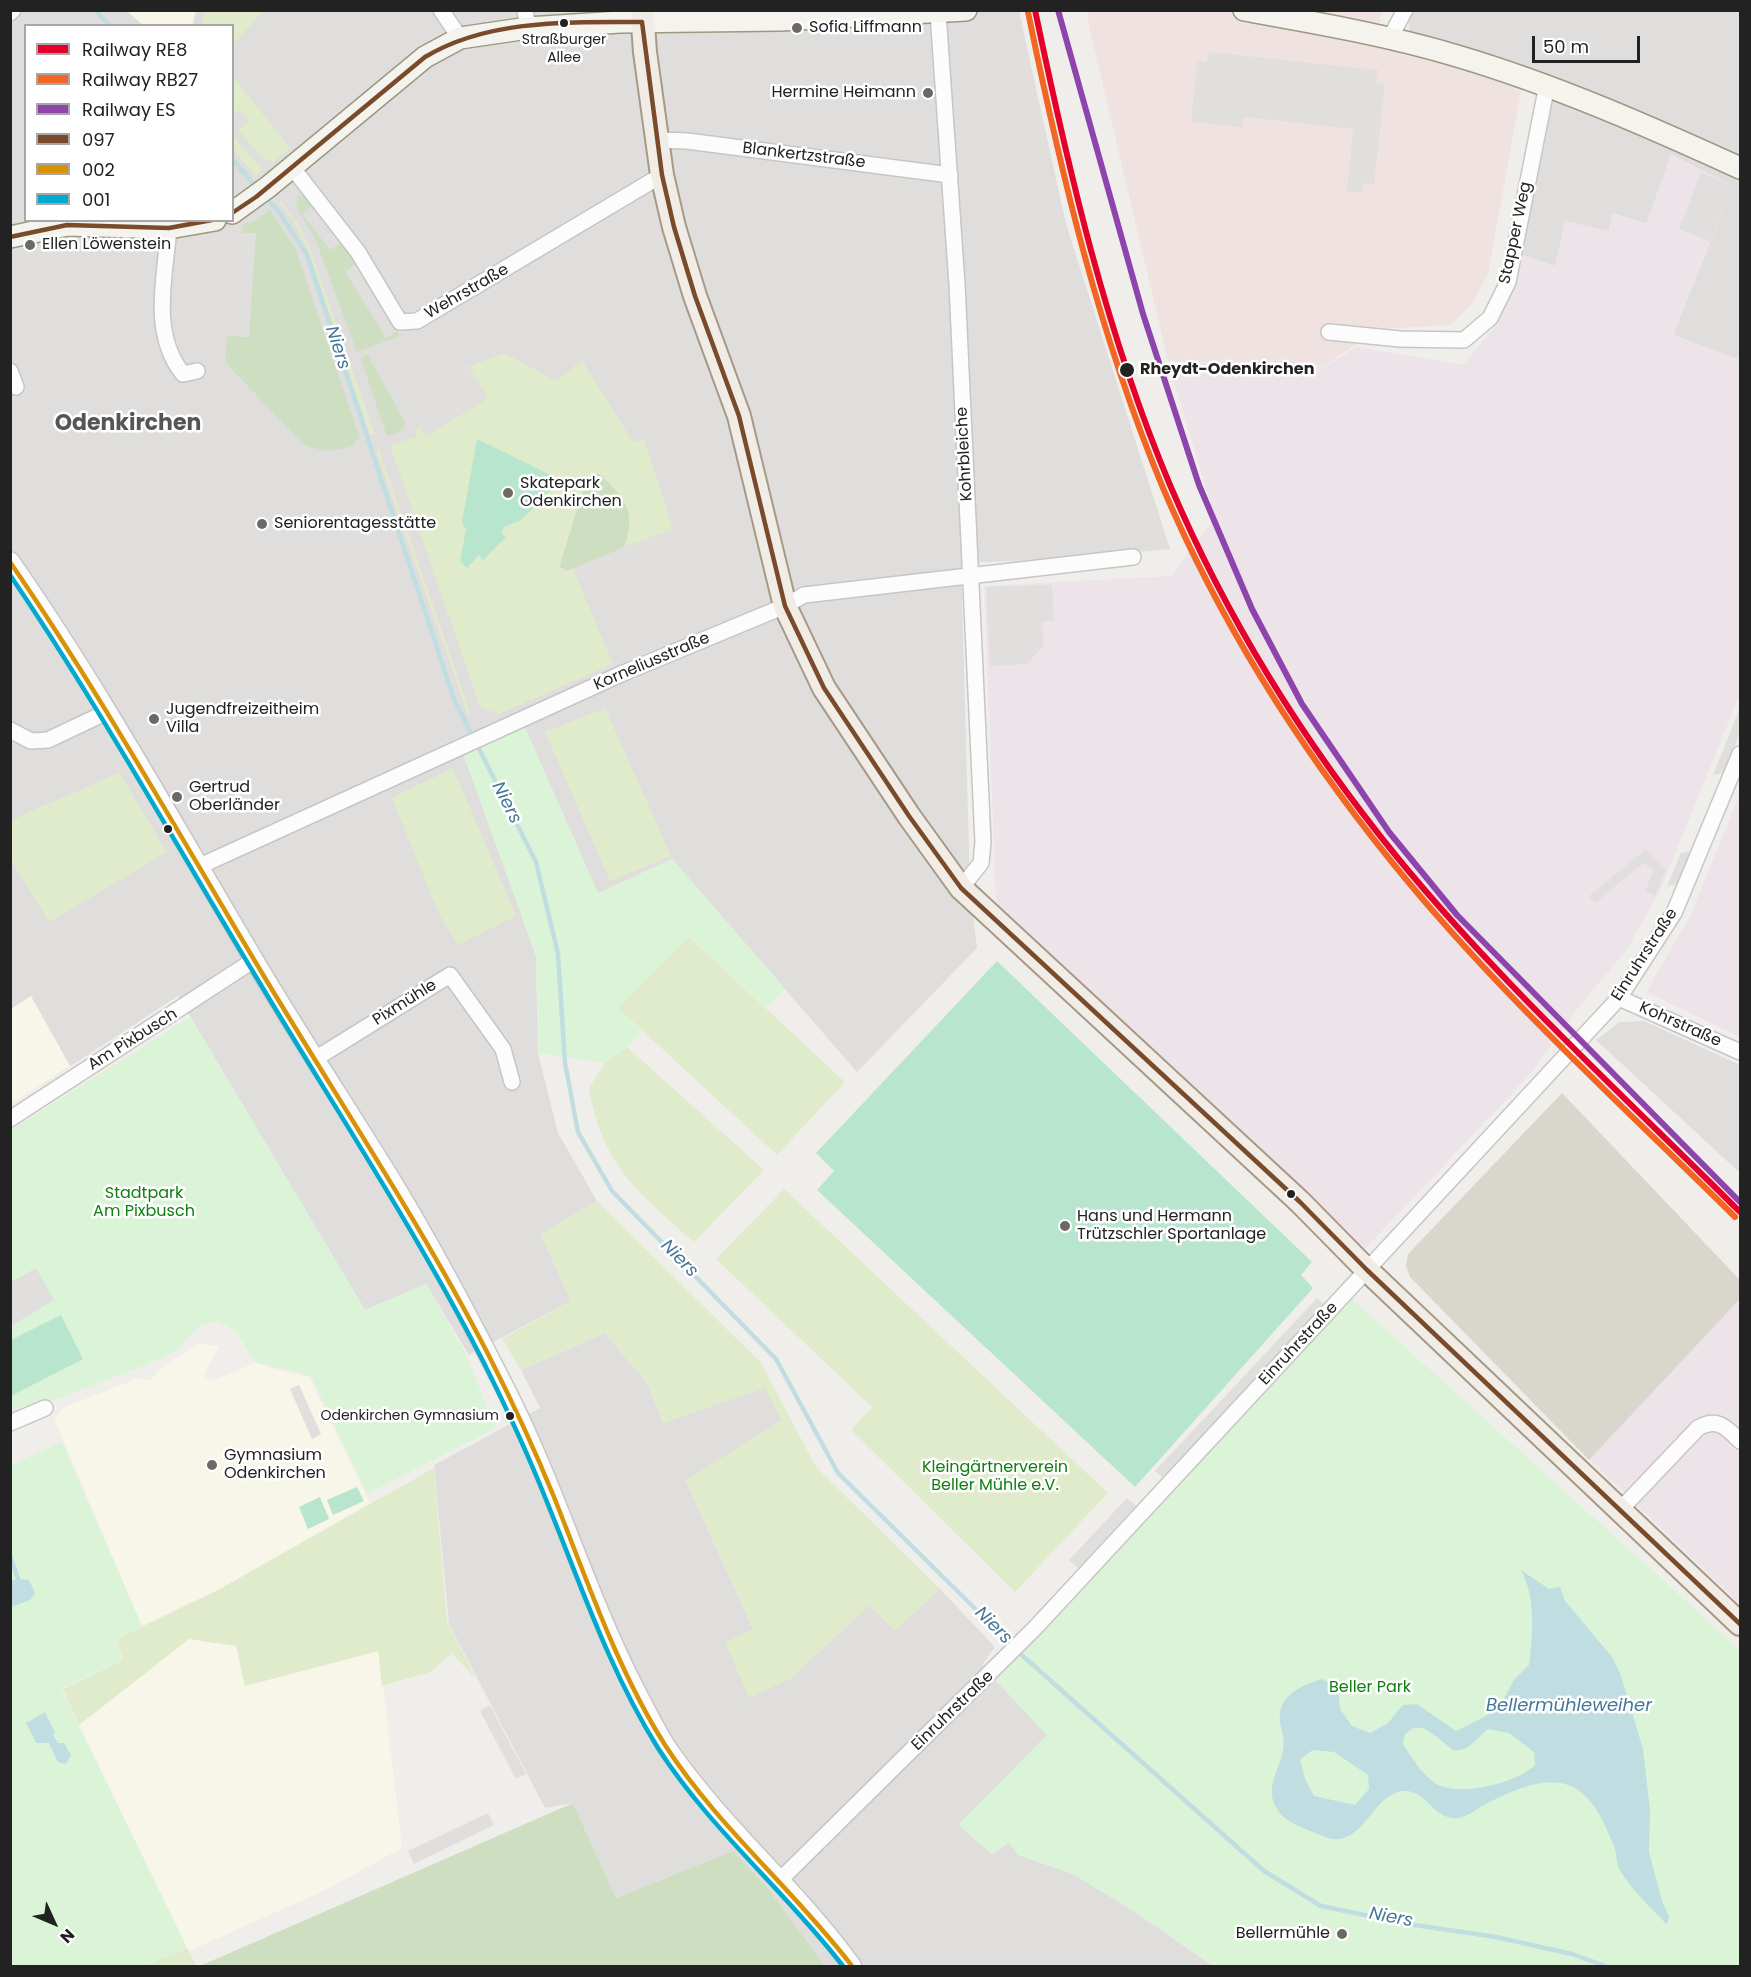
<!DOCTYPE html>
<html>
<head>
<meta charset="utf-8">
<style>
	body { margin:0 }
	#map { position:relative; width:1751px; height:1977px; overflow:hidden; background:#f0eeeb; font-family:Poppins,sans-serif }
	canvas { display:block }
	.frame { position:absolute; inset:0; border:12px solid #222; pointer-events:none }
	.legend { position:absolute; left:24px; top:24px; width:210px; height:198px; box-sizing:border-box; background:#fff; border:2px solid #a7a7a7; margin:0; padding:8px 10px; list-style:none; font-size:18px; color:#222 }
	.legend li { display:flex; align-items:center; gap:12px; height:30px }
	.legend b { width:30px; border:2px solid #a7a7a7 }
	.north { position:absolute; left:24px; top:1893px; width:60px; height:60px; -webkit-text-stroke:4px #fff; paint-order:stroke; rotate:134deg; font-size:16px; font-weight:700; line-height:24px; text-align:center; color:#222 }
	.north::after { content:''; display:block; margin:auto; width:21px; height:27px; background:#222; clip-path:polygon(50% 0,100% 100%,50% 72%,0 100%) }
	.scale { position:absolute; left:1532px; top:36px; width:108px; height:27px; box-sizing:border-box; border:3px solid #222; border-top:0; padding-left:8px; font-size:18px; line-height:21px; white-space:nowrap; color:#222; -webkit-text-stroke:4px #fff; paint-order:stroke }
</style>
</head>
<body>
<div id="map">
<canvas width="1751" height="1977"></canvas>
<div class="frame"></div>
<ul class="legend">
<li><b style="height:8px;background:#e4002b"></b>Railway RE8</li>
<li><b style="height:8px;background:#f26522"></b>Railway RB27</li>
<li><b style="height:8px;background:#8e44ad"></b>Railway ES</li>
<li><b style="height:8px;background:#7a4b2a"></b>097</li>
<li><b style="height:8px;background:#d79205"></b>002</li>
<li><b style="height:8px;background:#00a9ce"></b>001</li>
</ul>
<div class="north">N</div>
<div class="scale">50 m</div>
</div>
<script>
const context = document.querySelector('canvas').getContext('2d');
context.lineJoin = 'round';
function paint(path, color) { context.fillStyle = color; context.fill(path, 'evenodd'); }
function strokePath(path, color, width, dash) { context.strokeStyle = color; context.lineWidth = width; context.lineCap = dash ? 'butt' : 'round'; context.setLineDash(dash || []); context.stroke(path); }
function write(font, color, halo, rows, align = 'center') {
  context.font = font + ' Poppins,sans-serif'; context.lineWidth = 5; context.setLineDash([]); context.textBaseline = 'middle'; context.strokeStyle = halo; context.fillStyle = color; for (const [text, x, y, turn = 0] of rows) {
    context.save(); context.translate(x, y); context.rotate((+turn || 0) * Math.PI / 180); context.textAlign = isNaN(turn) ? turn : align; if (halo) context.strokeText(text, 0, 0); context.fillText(text, 0, 0); context.restore();
  }
}
paint(new Path2D(`
	M 11,11 L 1019,11 L 1066,224 L 1170,549 L 1062,559 L 961,563 L 970,886 L 977,948 L 857,1072 L 672,859 L 598,894 L 524,726 L 463,751 L 536,956 L 538,1053 L 558,1133 L 597,1201 L 541,1234 L 571,1301 L 469,1355 L 426,1284 L 365,1310 L 178,996 L 11,1105 ZM 26,26 L 232,26 L 232,220 L 26,220 Z
	M 1407,11 L 1740,11 L 1740,360 L 1673,335 L 1733,186 L 1646,224 L 1613,213 L 1609,232 L 1555,266 L 1522,255 L 1547,75 L 1410,34 Z
	M 1644,1021 L 1740,1065 L 1740,1173 L 1596,1040 L 1620,1022 Z
	M 605,1333 L 647,1383 L 663,1423 L 765,1387 L 782,1420 L 686,1481 L 753,1629 L 790,1679 L 869,1605 L 895,1630 L 940,1589 L 995,1647 L 982,1665 L 1047,1735 L 959,1825 L 992,1854 L 1009,1842 L 1019,1855 L 1073,1874 L 1132,1910 L 1213,1966 L 825,1966 L 767,1887 L 733,1851 L 616,1898 L 573,1803 L 545,1808 L 449,1624 L 434,1465 L 540,1408 L 521,1370 Z`), '#dfdedc');
paint(new Path2D(`
	M 1089,10 L 1382,11 L 1376,42 L 1522,86 L 1488,274 L 1472,304 L 1451,325 L 1379,329 L 1324,366 L 1168,361 L 1088,22 Z`), '#f1e2e2');
paint(new Path2D(`
	M 1671,154 L 1733,186 L 1673,335 L 1740,360 L 1740,694 L 1659,893 L 1626,951 L 1581,1004 L 1533,1071 L 1365,1249 L 996,902 L 984,586 L 1171,576 L 1215,518 L 1168,362 L 1324,367 L 1356,347 L 1463,365 L 1500,320 L 1522,255 L 1555,266 L 1565,221 L 1609,231 L 1612,213 L 1646,224 Z
	M 1740,794 L 1740,1037 L 1646,992 L 1689,918 Z
	M 1740,1299 L 1740,1604 L 1589,1459 Z`), '#ede4ea');
paint(new Path2D(`
	M 127,11 L 196,11 L 192,26 L 143,25 Z
	M 31,996 L 70,1066 L 11,1105 L 11,1009 Z
	M 199,1344 L 219,1346 L 203,1376 L 213,1381 L 255,1363 L 284,1372 L 309,1377 L 370,1503 L 218,1590 L 142,1626 L 54,1419 L 65,1407 L 136,1379 L 151,1380 L 161,1368 Z
	M 189,1639 L 236,1646 L 245,1686 L 379,1651 L 402,1848 L 323,1891 L 189,1951 L 79,1725 Z`), '#f8f6e8');
paint(new Path2D(`
	M 1562,1093 L 1740,1280 L 1740,1299 L 1589,1460 L 1410,1277 L 1406,1266 L 1408,1254 Z`), '#d9d7cd');
paint(new Path2D(`
	M 205,11 L 205,10 L 263,11 L 233,45 L 232,26 L 201,25 Z
	M 233,77 L 290,148 L 273,162 L 263,159 L 238,130 L 249,121 L 239,110 L 233,116 Z
	M 232,135 L 263,170 L 255,176 L 233,149 Z
	M 281,200 L 300,227 L 311,251 L 375,434 L 370,435 L 308,249 L 293,220 L 279,203 Z
	M 504,353 L 556,381 L 582,360 L 633,442 L 644,439 L 673,529 L 624,547 C 637,512 625,497 598,473 L 580,504 L 560,567 L 566,571 L 573,569 L 613,664 L 499,714 L 480,707 L 390,445 L 417,437 L 415,430 L 420,426 L 426,436 L 488,398 L 468,367 Z
	M 379,449 L 471,715 L 468,715 L 376,451 Z
	M 605,708 L 671,856 L 610,881 L 545,732 Z
	M 453,768 L 516,916 L 458,945 L 439,914 L 392,798 Z
	M 119,772 L 167,852 L 49,922 L 11,860 L 11,821 C 46,803 84,790 119,772 Z
	M 689,937 L 845,1082 L 777,1155 L 618,1008 Z
	M 627,1047 L 764,1170 L 694,1242 C 638,1193 602,1165 589,1088 L 605,1063 Z
	M 784,1189 L 1108,1493 L 1015,1592 L 851,1430 L 872,1407 L 716,1259 Z
	M 597,1201 L 761,1363 L 816,1467 L 940,1589 L 895,1630 L 869,1605 L 790,1679 L 749,1698 L 725,1642 L 753,1629 L 686,1480 L 782,1420 L 765,1388 L 663,1423 L 647,1383 L 605,1333 L 521,1370 L 502,1339 L 571,1301 L 541,1234 Z
	M 434,1468 L 447,1622 L 477,1680 L 452,1654 L 430,1672 L 382,1686 L 378,1651 L 245,1686 L 236,1646 L 189,1639 L 79,1725 L 63,1689 L 123,1660 L 116,1639 L 218,1590 Z
	M 187,1948 L 196,1966 L 145,1966 Z`), '#e0ebcb');
paint(new Path2D(`
	M 298,196 L 305,196 L 313,205 L 303,213 L 330,250 L 341,242 L 356,264 L 346,271 L 387,337 L 397,331 L 400,336 L 357,352 L 316,241 L 296,206 Z
	M 270,210 L 295,247 L 360,439 L 353,442 L 355,445 C 335,452 321,453 302,443 L 225,362 L 227,336 L 249,337 L 255,233 L 242,233 L 243,224 L 253,222 Z
	M 367,354 L 405,422 L 403,430 L 387,436 L 361,359 Z
	M 598,473 C 625,497 637,511 624,547 L 566,571 L 560,567 L 562,558 L 587,478 Z
	M 573,1803 L 616,1898 L 733,1851 L 767,1887 L 825,1966 L 200,1966 Z`), '#cddec1');
paint(new Path2D(`
	M 524,725 L 598,893 L 672,859 L 785,989 L 766,1008 L 689,937 L 618,1008 L 642,1031 L 627,1047 L 605,1063 L 538,1053 L 536,956 L 462,751 Z
	M 190,1017 L 365,1310 L 426,1284 L 465,1353 L 496,1428 L 367,1494 L 311,1376 L 255,1362 L 235,1330 L 217,1321 L 199,1326 L 176,1351 L 146,1365 L 23,1412 L 11,1421 L 11,1130 Z
	M 1351,1298 L 1740,1650 L 1740,1966 L 1213,1966 L 1132,1910 L 1073,1874 L 1018,1855 L 1009,1843 L 992,1854 L 959,1824 L 1047,1735 L 994,1679 Z
	M 62,1442 L 142,1626 L 115,1639 L 122,1660 L 61,1689 L 187,1948 L 145,1966 L 11,1966 L 11,1465 Z`), '#dbf4d8');
paint(new Path2D(`
	M 477,439 L 561,480 L 521,520 L 504,527 L 501,534 L 506,537 L 483,560 L 479,555 L 467,568 L 460,561 L 466,529 L 462,522 Z
	M 997,961 L 1312,1262 L 1301,1275 L 1313,1288 L 1135,1487 L 817,1190 L 834,1171 L 816,1153 Z
	M 61,1315 L 83,1359 L 11,1396 L 11,1340 Z
	M 357,1487 L 364,1501 L 333,1515 L 327,1500 Z
	M 320,1497 L 329,1519 L 308,1529 L 299,1507 Z`), '#b8e5ce');
paint(new Path2D(`
	M 1023,35 L 1047,145 L 1028,149 L 1030,162 L 1014,166 L 1011,153 L 994,157 L 969,47 Z
	M 1208,52 L 1378,70 L 1376,83 L 1385,84 L 1374,184 L 1364,183 L 1363,193 L 1347,192 L 1353,129 L 1243,117 L 1242,127 L 1191,122 L 1197,61 L 1207,62 Z
	M 961,83 L 969,181 L 957,182 L 950,84 Z
	M 503,126 L 512,167 L 462,198 L 465,204 L 406,240 L 400,230 L 376,244 L 366,227 L 432,174 L 439,189 L 470,177 L 458,143 Z
	M 1701,172 L 1733,186 L 1710,242 L 1679,229 Z
	M 314,205 L 341,242 L 330,250 L 302,214 Z
	M 228,233 L 256,233 L 249,337 L 203,334 L 203,324 L 195,324 L 198,253 L 227,255 Z
	M 379,250 L 403,289 L 380,304 L 397,331 L 386,338 L 345,271 Z
	M 445,327 L 488,398 L 427,436 L 383,367 Z
	M 690,508 L 694,520 L 677,529 L 677,539 L 578,579 L 574,569 L 673,529 L 670,516 Z
	M 1052,585 L 1054,621 L 1042,622 L 1044,645 L 1027,664 L 990,666 L 986,587 Z
	M 1740,708 L 1740,733 L 1724,773 L 1713,775 Z
	M 1646,849 L 1666,869 L 1655,896 L 1645,891 L 1654,870 L 1643,863 L 1595,903 L 1589,896 Z
	M 1695,850 L 1680,884 L 1667,886 L 1681,853 Z
	M 36,1268 L 54,1300 L 11,1326 L 11,1282 Z
	M 1317,1298 L 1326,1306 L 1163,1478 L 1155,1471 Z
	M 299,1385 L 321,1434 L 312,1439 L 290,1389 Z
	M 1127,1498 L 1136,1506 L 1078,1568 L 1069,1560 Z
	M 490,1705 L 526,1774 L 516,1779 L 480,1711 Z
	M 488,1813 L 494,1825 L 414,1864 L 408,1851 Z`), '#e0dfde');
paint(new Path2D(`
	M 1521,1570 L 1549,1589 L 1560,1587 L 1565,1601 L 1612,1657 L 1620,1673 L 1643,1749 L 1650,1810 L 1649,1852 L 1662,1901 L 1669,1916 L 1667,1925 C 1652,1908 1632,1891 1620,1870 C 1616,1864 1617,1856 1615,1849 C 1606,1826 1593,1793 1568,1785 C 1542,1775 1505,1794 1482,1806 C 1475,1810 1467,1817 1458,1818 C 1434,1821 1427,1790 1404,1791 C 1375,1793 1367,1835 1340,1839 C 1331,1841 1319,1834 1310,1831 C 1299,1826 1283,1820 1277,1809 C 1260,1782 1291,1761 1282,1731 C 1272,1699 1296,1687 1322,1679 L 1338,1688 L 1340,1709 L 1352,1726 L 1370,1733 L 1388,1723 L 1403,1705 L 1417,1704 L 1456,1731 L 1484,1717 L 1501,1704 L 1514,1680 L 1529,1665 C 1533,1635 1536,1597 1521,1570 ZM 1413,1728 L 1423,1728 L 1433,1734 L 1453,1750 C 1470,1752 1475,1739 1488,1729 L 1509,1733 L 1534,1752 L 1535,1765 C 1517,1783 1458,1798 1435,1783 C 1421,1773 1412,1758 1403,1744 L 1405,1734 ZM 1313,1750 L 1334,1752 L 1368,1775 L 1369,1789 L 1355,1805 L 1314,1796 L 1305,1779 L 1300,1759 Z
	M 18,1579 L 29,1580 L 35,1593 L 30,1600 L 11,1607 L 11,1581 Z
	M 45,1712 L 55,1732 L 53,1735 L 58,1743 L 64,1743 L 71,1755 L 66,1764 L 58,1762 L 49,1743 L 36,1743 L 26,1723 Z`), '#c0dde1');
strokePath(new Path2D(`
	M 95,10 L 110,26
	M 232,159 L 258,189
	M 266,197 L 281,215 L 307,255 L 454,699 L 536,862 L 558,954 L 565,1063 L 578,1132 L 612,1191 L 776,1359 L 838,1473 L 1023,1656 L 1264,1871 L 1321,1906 L 1408,1924 L 1496,1937 L 1572,1954 L 1605,1966
	M 10,1556 L 18,1579`), '#c0dde1', 4.5);
const minor = new Path2D(`
	M 441,10 L 460,38
	M 525,10 L 528,28
	M 10,13 L 13,10
	M 938,13 L 957,284 L 983,842 L 981,863 L 961,888
	M 1390,38 L 1405,10
	M 657,140 L 687,141 L 950,175
	M 292,167 L 358,252 L 400,322 L 417,321 L 662,175
	M 169,228 C 165,277 150,333 183,374 L 197,371
	M 1329,332 L 1400,339 L 1464,340 L 1490,318 L 1508,282 L 1547,85
	M 10,371 L 16,387
	M 10,730 L 31,741 L 48,740 L 107,712
	M 200,866 L 621,674 L 785,606 L 804,595 L 1133,557
	M 1619,998 L 1740,1052
	M 315,1059 L 450,975 L 503,1049 L 512,1082
	M 10,1119 L 254,960
	M 10,1423 L 45,1408
	M 1620,1510 L 1698,1428 C 1717,1417 1726,1427 1740,1441
	M 780,1880 L 1035,1628 L 1619,998 L 1674,913 L 1740,754`);
const tertiary = new Path2D(`
	M 10,561 C 100,690 176,829 256,963 C 300,1037 347,1108 392,1181 C 432,1247 468,1315 503,1384 C 554,1482 584,1589 634,1687 C 646,1709 656,1732 670,1752 C 724,1829 797,1890 852,1966`);
const secondary = new Path2D(`
	M 1244,10 C 1316,23 1387,35 1457,56 C 1555,85 1648,126 1740,168
	M 232,213 L 268,187 L 425,57 L 460,38 L 528,28 L 620,22 L 780,20 L 966,10
	M 10,237 L 67,225 L 169,228 L 215,220`);
const primary = new Path2D(`
	M 642,10 L 645,52 L 662,175 L 674,227 L 695,296 L 739,416 L 785,606 L 824,688 L 909,816 L 961,888 L 1300,1202 L 1367,1270 L 1740,1624`);
strokePath(minor, '#c7c6c5', 18);
strokePath(tertiary, '#c7c6c5', 21);
strokePath(secondary, '#9a9982', 24);
strokePath(primary, '#a69987', 26);
strokePath(minor, '#fdfcfc', 15);
strokePath(tertiary, '#fdfcfc', 18);
strokePath(secondary, '#f4f3ed', 21);
strokePath(primary, '#f2ece7', 22);
strokePath(new Path2D(`
	M 642,22 L 662,175 L 674,227 L 695,296 L 739,416 L 785,606 L 824,688 L 909,816 L 961,888 L 1300,1202 L 1367,1270 L 1740,1624
	M 232,213 L 256,197 L 425,57 C 488,19 570,22 642,22
	M 10,237 L 67,225 L 169,228 L 212,220`), '#7a4b2a', 4.5);
strokePath(new Path2D(`
	M 10,562 C 102,696 181,838 265,978 C 340,1103 421,1224 488,1354 C 512,1401 534,1448 554,1497 C 587,1580 617,1669 665,1745 C 717,1826 794,1890 852,1966`), '#d79205', 4.5);
strokePath(new Path2D(`
	M 10,575 C 99,706 176,845 258,980 C 334,1107 415,1229 483,1361 C 506,1407 528,1454 547,1502 C 581,1585 610,1672 658,1748 C 709,1828 785,1891 843,1966`), '#00a9ce', 4.5);
strokePath(new Path2D(`
	M 1035,10 C 1069,172 1106,333 1170,485 C 1227,619 1305,744 1397,857 C 1501,984 1624,1096 1740,1212`), '#e4002b', 6);
strokePath(new Path2D(`
	M 1028,12 C 1061,173 1099,335 1163,488 C 1220,622 1299,747 1391,861 C 1494,989 1618,1101 1735,1217`), '#f26522', 6);
strokePath(new Path2D(`
	M 1058,10 L 1143,314 L 1199,485 L 1252,609 L 1302,704 L 1389,832 L 1457,915 L 1740,1202`), '#8e44ad', 6);
for (const [x, y, r, color] of [
	[564,23,5,"#222"],
	[797,28,6,"#6a6968"],
	[928,93,6,"#6a6968"],
	[30,245,6,"#6a6968"],
	[1127,370,8,"#222"],
	[508,493,6,"#6a6968"],
	[262,524,6,"#6a6968"],
	[154,719,6,"#6a6968"],
	[177,797,6,"#6a6968"],
	[168,829,5,"#222"],
	[1291,1194,5,"#222"],
	[1065,1226,6,"#6a6968"],
	[510,1416,5,"#222"],
	[212,1465,6,"#6a6968"],
	[1342,1934,6,"#6a6968"]
]) { const dot = new Path2D(); dot.arc(x, y, r, 0, 2 * Math.PI); context.fillStyle = color; context.fill(dot); strokePath(dot, '#fff', 2); }
write('14px', '#222', '#fff', [
	["Straßburger",564,40],
	["Allee",564,58],
	["Odenkirchen Gymnasium",499,1416,"right"]
]);
write('16px', '#222', '#fff', [
	["Sofia Liffmann",809,28],
	["Hermine Heimann",916,93,"right"],
	["Ellen Löwenstein",42,245],
	["Skatepark",520,484],
	["Odenkirchen",520,502],
	["Seniorentagesstätte",274,524],
	["Jugendfreizeitheim",166,710],
	["Villa",166,728],
	["Gertrud",189,788],
	["Oberländer",189,806],
	["Hans und Hermann",1077,1217],
	["Trützschler Sportanlage",1077,1235],
	["Gymnasium",224,1456],
	["Odenkirchen",224,1474],
	["Bellermühle",1330,1934,"right"]
], 'left');
write('16px', '#222', '#fff', [
	["Blankertzstraße",804,156,7],
	["Stapper Weg",1516,233,-78],
	["Wehrstraße",467,292,-30],
	["Kohrbleiche",965,454,-93],
	["Korneliusstraße",652,662,-23],
	["Einruhrstraße",1645,955,-57],
	["Pixmühle",405,1003,-32],
	["Kohrstraße",1680,1025,24],
	["Am Pixbusch",133,1040,-32],
	["Einruhrstraße",1299,1344,-47],
	["Einruhrstraße",953,1711,-44]
]);
write('bold 16px', '#222', '#fff', [
	["Rheydt-Odenkirchen",1140,370]
], 'left');
write('16px', '#0f800f', '#fff', [
	["Stadtpark",144,1194],
	["Am Pixbusch",144,1212],
	["Kleingärtnerverein",995,1468],
	["Beller Mühle e.V.",995,1486],
	["Beller Park",1370,1688]
]);
write('italic 18px', '#467698', '#fff', [
	["Niers",337,348,72],
	["Niers",506,803,63],
	["Niers",679,1259,46],
	["Niers",993,1626,45],
	["Bellermühleweiher",1569,1706],
	["Niers",1391,1918,10]
]);
write('bold 22px', '#555', '#fff', [
	["Odenkirchen",128,424]
]);
</script>
</body>
</html>
